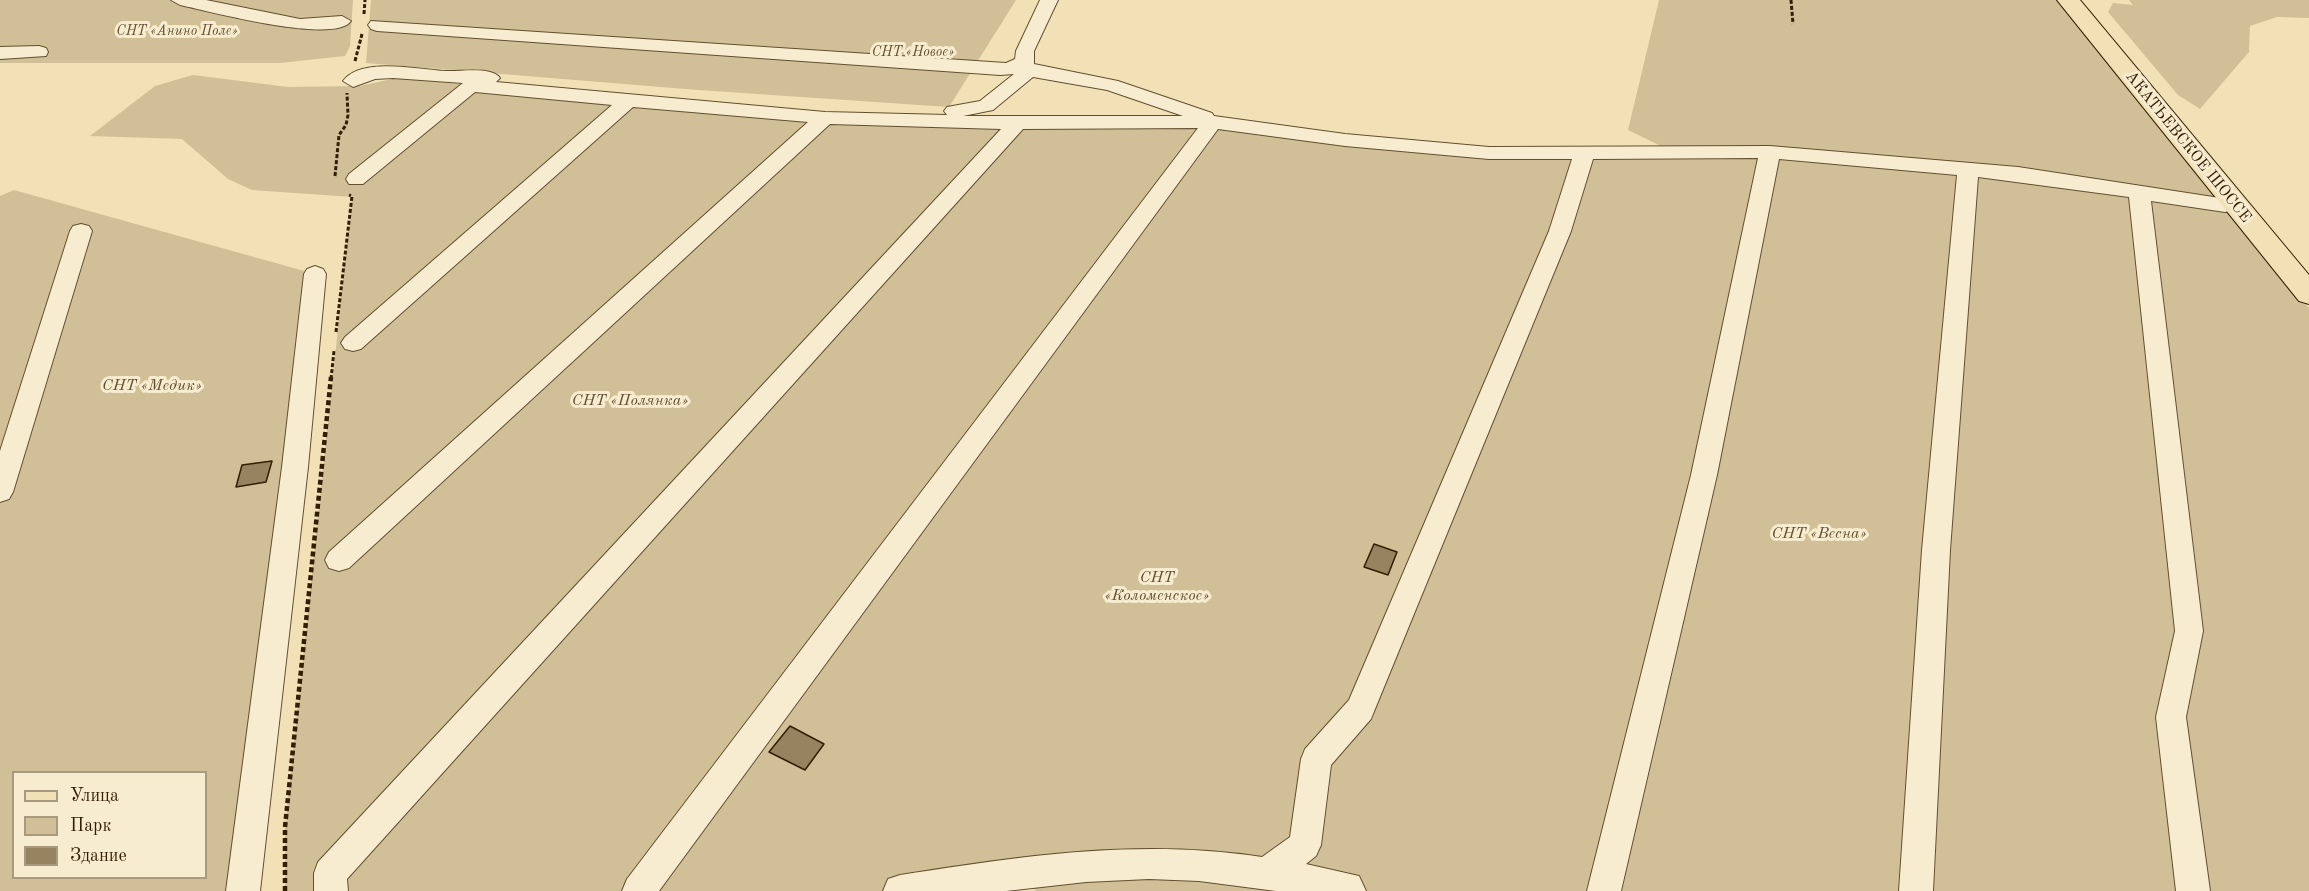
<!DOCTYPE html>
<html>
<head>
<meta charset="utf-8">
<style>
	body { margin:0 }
	#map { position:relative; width:2309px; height:891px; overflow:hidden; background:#f2e1b6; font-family:"Old Standard TT",serif }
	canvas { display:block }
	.legend { position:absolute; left:12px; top:771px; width:195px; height:108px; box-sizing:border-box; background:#f7ecd0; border:2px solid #a89a7e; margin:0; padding:8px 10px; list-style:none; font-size:18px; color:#321e02 }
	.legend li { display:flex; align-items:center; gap:12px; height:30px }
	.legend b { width:30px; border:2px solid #a89a7e }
</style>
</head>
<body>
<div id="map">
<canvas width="2309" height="891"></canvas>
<ul class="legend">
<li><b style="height:8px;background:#f2e1b6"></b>Улица</li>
<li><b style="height:16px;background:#d1c097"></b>Парк</li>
<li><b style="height:16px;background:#968360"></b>Здание</li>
</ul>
</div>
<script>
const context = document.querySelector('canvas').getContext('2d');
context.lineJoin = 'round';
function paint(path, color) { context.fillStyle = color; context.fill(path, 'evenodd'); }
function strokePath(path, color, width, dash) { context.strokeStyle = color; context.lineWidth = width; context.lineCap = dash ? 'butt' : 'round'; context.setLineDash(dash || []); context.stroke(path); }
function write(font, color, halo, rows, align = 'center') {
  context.font = font + ' "Old Standard TT",serif'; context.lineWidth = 6; context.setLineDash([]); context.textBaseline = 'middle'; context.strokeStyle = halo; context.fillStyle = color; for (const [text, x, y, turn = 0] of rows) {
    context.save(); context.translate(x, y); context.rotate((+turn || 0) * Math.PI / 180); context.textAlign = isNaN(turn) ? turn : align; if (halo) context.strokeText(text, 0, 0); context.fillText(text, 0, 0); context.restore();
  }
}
paint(new Path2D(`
	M 0,0 L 353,0 L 350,46 L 345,56 L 280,63 L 0,63 Z
	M 371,0 L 1016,0 L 949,107 L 698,90 L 366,63 Z
	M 1659,0 L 2057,0 L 2309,308 L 2309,891 L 1037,891 L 1008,874 L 900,891 L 285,891 L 285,827 L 352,197 L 252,190 L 228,179 L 182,139 L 90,136 L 155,86 L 193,75 L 288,87 L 359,86 L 397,78 L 825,118 L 1213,122 L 1489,153 L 1675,153 L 1628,130 Z
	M 2129,0 L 2309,0 L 2309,18 L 2277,17 L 2250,26 L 2249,52 L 2200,109 L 2178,95 L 2108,12 L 2113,3 L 2133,5 Z
	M 14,190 L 315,274 L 243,891 L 0,891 L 0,196 ZM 14,772 L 206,772 L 206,878 L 14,878 Z`), '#d1c097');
const building = new Path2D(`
	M 272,461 L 266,482 L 236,487 L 242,465 Z
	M 1374,544 L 1397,552 L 1388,575 L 1364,567 Z
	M 790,726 L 824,744 L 805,770 L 769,752 Z`);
paint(building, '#968360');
strokePath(building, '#321e02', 1.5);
const minor = new Path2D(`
	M 171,0 L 206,0 L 300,19 L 342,16 L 351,21 C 335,45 208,11 180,5 Z
	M 1040,0 L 1058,0 L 1034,51 L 1034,64 L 1118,81 L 1212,113 L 1214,116 L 1345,134 L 1489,147 L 1770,146 L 2018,167 L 2233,200 L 2236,205 L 2233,210 L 2225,212 L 2151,201 L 2203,631 L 2186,717 L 2210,891 L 2176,891 L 2156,717 L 2175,631 L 2129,197 L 1978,177 L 1950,550 L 1933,891 L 1899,891 L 1922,550 L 1957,175 L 1779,159 L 1717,475 L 1621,891 L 1587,891 L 1691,475 L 1758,158 L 1593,159 L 1571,231 L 1375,709 L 1371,719 L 1331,765 L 1321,845 L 1316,856 L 1306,864 L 1359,876 L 1366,891 L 1276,891 L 1199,881 L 1149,879 L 1086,882 L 1006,891 L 883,891 L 888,879 L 900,875 C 1021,856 1140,838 1262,857 L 1290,837 L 1301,759 L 1305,749 L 1349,700 L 1549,231 L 1572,159 L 1489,159 L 1345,146 L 1218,129 L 659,891 L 622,891 L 627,879 L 1198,128 L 1023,129 L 347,879 L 348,891 L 314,891 L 314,873 L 318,862 L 1001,129 L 830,124 L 349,568 L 339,571 L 329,568 L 325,560 L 329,552 L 808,122 L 633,107 L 361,349 L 353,351 L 345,349 L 341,343 L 345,337 L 612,105 L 475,92 L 363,184 L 349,184 L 346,179 L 349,174 L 463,83 L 393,78 L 375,79 L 353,87 L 343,81 C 361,56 421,70 446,71 C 460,72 491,66 500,78 L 496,82 L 825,112 L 947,115 L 944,111 L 947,107 L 980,101 L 1014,74 L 1000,75 L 377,31 L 371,29 L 368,25 L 371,21 L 1006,63 L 1015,59 L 1016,51 ZM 1033,77 L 1107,90 L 1183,116 L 963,116 L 993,110 Z
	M 39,46 L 46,48 L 48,52 L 46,56 L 0,59 L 0,47 Z
	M 81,224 L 89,226 L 92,231 L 13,492 L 9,499 L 0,502 L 0,451 L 70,231 L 73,226 Z
	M 315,266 L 323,269 L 326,274 L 308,467 L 260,891 L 226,891 L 282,467 L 304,274 L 307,269 Z`);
const major = new Path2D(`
	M 2057,0 L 2080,0 L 2309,275 L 2309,304 L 2299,301 Z`);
strokePath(minor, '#624f2f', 2);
strokePath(major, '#321e02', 2);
strokePath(new Path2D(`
	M 1791,0 L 1793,24
	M 364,14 L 365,0
	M 355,61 L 362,34
	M 335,176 L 339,135 L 346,125 L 348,115 L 347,93
	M 336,332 L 352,196 L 349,195
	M 331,379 L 334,351`), '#321e02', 3, [4, 2]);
strokePath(new Path2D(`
	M 285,891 L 285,827 L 331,377`), '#321e02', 4.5, [5, 3]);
paint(minor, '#f7ecd0');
paint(major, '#f2e1b6');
write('italic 14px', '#624f2f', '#f7ecd0', [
	["СНТ «Анино Поле»",177,31],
	["СНТ «Новое»",913,52]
]);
write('16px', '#321e02', '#f7ecd0', [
	["АКАТЬЕВСКОЕ ШОССЕ",2188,147,51]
]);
write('italic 16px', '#624f2f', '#f7ecd0', [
	["СНТ «Медик»",152,386],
	["СНТ «Полянка»",630,401],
	["СНТ «Весна»",1819,534],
	["СНТ",1157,578],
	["«Коломенское»",1157,596]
]);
</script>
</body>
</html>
